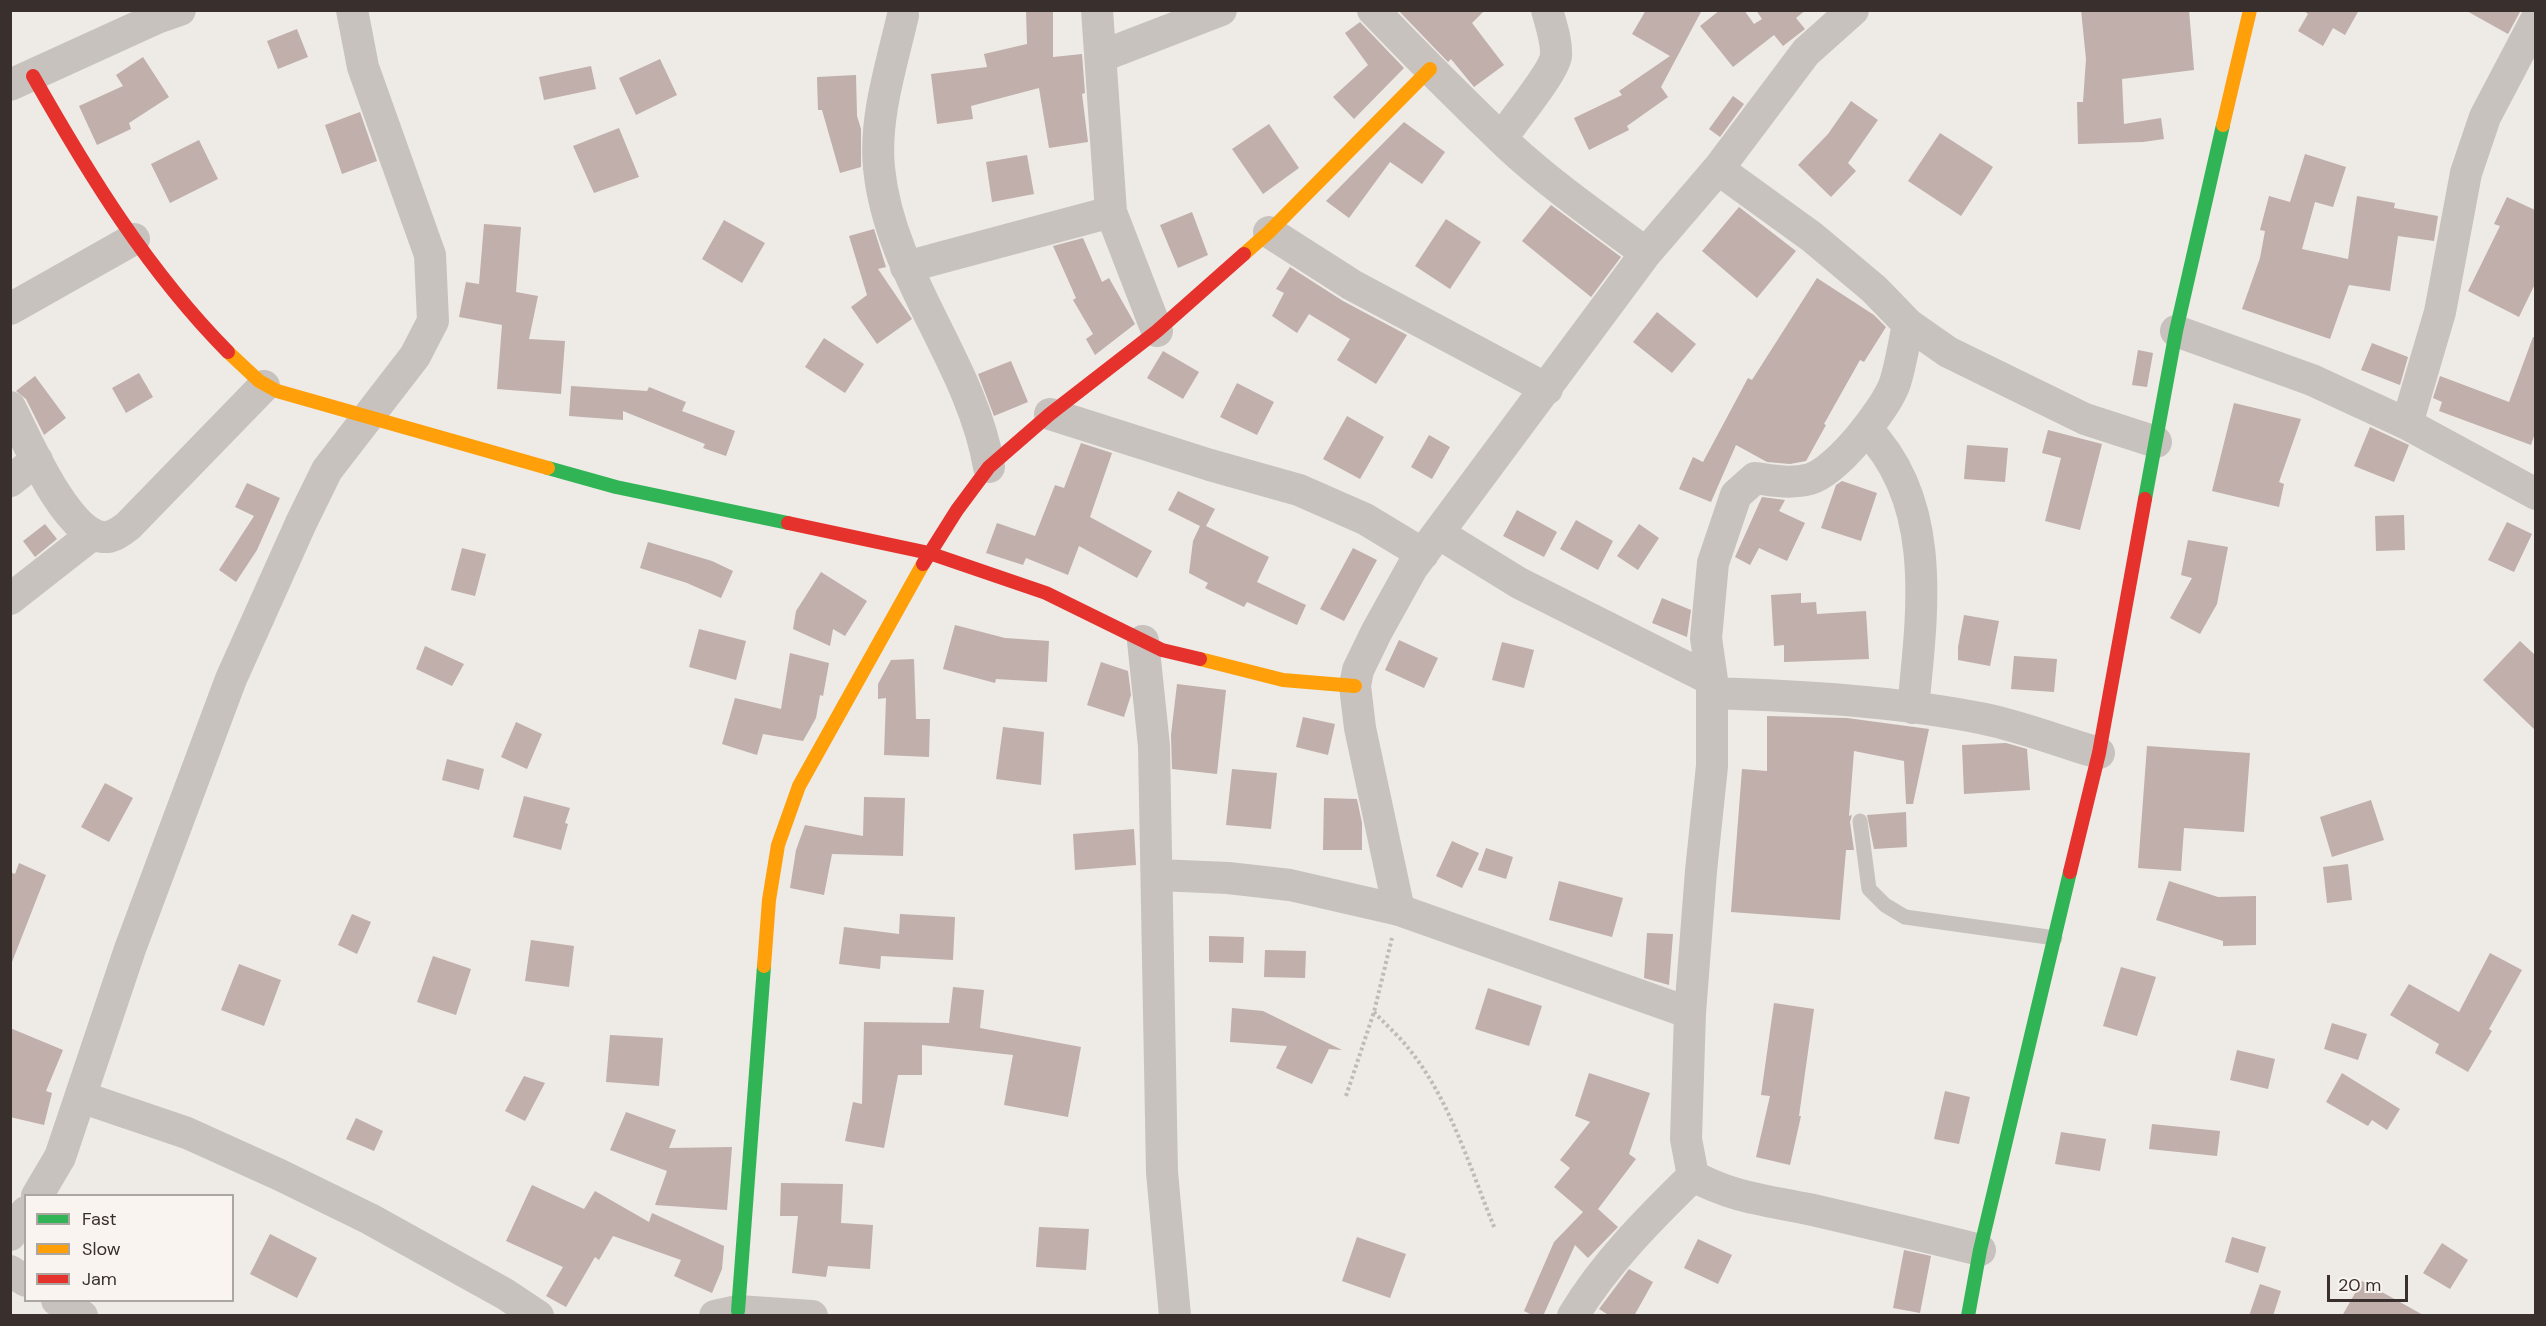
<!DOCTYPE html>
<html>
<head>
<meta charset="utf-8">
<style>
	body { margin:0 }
	#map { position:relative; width:2546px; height:1326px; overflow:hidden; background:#eeeae6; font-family:"DM Sans",sans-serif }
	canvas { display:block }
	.frame { position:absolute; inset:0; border:12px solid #39302d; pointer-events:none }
	.legend { position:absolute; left:24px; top:1194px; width:210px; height:108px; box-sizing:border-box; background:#f9f4ef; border:2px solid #aca6a1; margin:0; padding:8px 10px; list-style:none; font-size:18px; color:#39302d }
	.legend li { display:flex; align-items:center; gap:12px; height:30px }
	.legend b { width:30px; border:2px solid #aca6a1 }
	.scale { position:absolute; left:2327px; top:1275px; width:81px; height:27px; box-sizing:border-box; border:3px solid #39302d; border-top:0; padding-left:8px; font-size:18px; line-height:21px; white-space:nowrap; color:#39302d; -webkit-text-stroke:4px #f9f4ef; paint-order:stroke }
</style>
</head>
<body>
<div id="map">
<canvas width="2546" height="1326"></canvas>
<div class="frame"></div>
<ul class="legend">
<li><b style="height:8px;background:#30b455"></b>Fast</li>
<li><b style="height:8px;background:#ff9f0a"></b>Slow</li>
<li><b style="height:8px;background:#e5322d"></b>Jam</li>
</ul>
<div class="scale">20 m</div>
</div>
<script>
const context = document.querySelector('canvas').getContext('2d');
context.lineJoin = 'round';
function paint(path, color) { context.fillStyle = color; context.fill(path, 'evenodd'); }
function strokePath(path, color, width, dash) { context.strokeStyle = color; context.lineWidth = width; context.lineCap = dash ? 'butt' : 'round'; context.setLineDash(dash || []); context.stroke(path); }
paint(new Path2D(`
	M 1026,10 L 1053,10 L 1053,57 L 1082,54 L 1085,93 L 1082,94 L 1088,142 L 1049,148 L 1039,88 L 971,106 L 973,119 L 937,124 L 931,74 L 987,67 L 984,54 L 1027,44 Z
	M 1398,10 L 1485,10 L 1472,23 L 1504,65 L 1474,87 L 1451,59 L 1448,62 Z
	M 1646,10 L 1702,10 L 1661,87 L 1668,97 L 1627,126 L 1629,130 L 1589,150 L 1574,118 L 1622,95 L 1619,91 L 1670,56 L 1632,34 Z
	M 1720,10 L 1744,10 L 1754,24 L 1762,19 L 1756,10 L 1806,10 L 1796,18 L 1805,29 L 1783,46 L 1774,35 L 1733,67 L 1700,26 Z
	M 2081,10 L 2189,10 L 2194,70 L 2122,79 L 2124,124 L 2161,118 L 2164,139 L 2143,142 L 2078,144 L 2077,102 L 2083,102 L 2086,59 Z
	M 2303,10 L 2359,10 L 2345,35 L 2333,28 L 2323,46 L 2298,31 L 2308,14 Z
	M 2465,10 L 2521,10 L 2508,34 Z
	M 1360,22 L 1404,68 L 1354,119 L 1333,97 L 1368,65 L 1345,33 Z
	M 297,29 L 308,57 L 278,69 L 267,41 Z
	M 143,57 L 169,97 L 129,123 L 131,129 L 97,145 L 79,106 L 123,86 L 116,75 Z
	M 660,59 L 677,95 L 636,115 L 619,78 Z
	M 591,66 L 596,89 L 544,100 L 539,77 Z
	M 856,75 L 857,116 L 861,129 L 861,167 L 840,173 L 822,110 L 818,110 L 817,77 Z
	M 1733,96 L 1744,104 L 1720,137 L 1709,129 Z
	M 1851,101 L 1878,120 L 1848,163 L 1856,171 L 1831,197 L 1798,165 L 1828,134 Z
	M 360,112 L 377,161 L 342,174 L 325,125 Z
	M 1404,122 L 1445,152 L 1422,184 L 1390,162 L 1349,218 L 1326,201 Z
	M 1269,124 L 1299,168 L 1263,194 L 1232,149 Z
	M 619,128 L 639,177 L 594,193 L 573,146 Z
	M 1940,133 L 1993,167 L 1961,216 L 1908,181 Z
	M 199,140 L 218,179 L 170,203 L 151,164 Z
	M 2305,154 L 2346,167 L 2333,207 L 2315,202 L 2302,249 L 2348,259 L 2357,196 L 2395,203 L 2394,208 L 2438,216 L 2434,241 L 2398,236 L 2390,291 L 2349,285 L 2330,339 L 2242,309 L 2260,258 L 2265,231 L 2260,230 L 2269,196 L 2290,202 Z
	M 1027,155 L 1034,194 L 992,202 L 986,162 Z
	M 2507,197 L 2535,210 L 2535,284 L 2519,317 L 2468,291 L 2500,226 L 2494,224 Z
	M 1551,205 L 1621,257 L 1591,297 L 1522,241 Z
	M 1739,207 L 1796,251 L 1757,298 L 1702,251 Z
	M 1192,212 L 1208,255 L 1178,268 L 1160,225 Z
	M 1446,219 L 1481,242 L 1450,289 L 1415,266 Z
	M 724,220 L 765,243 L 742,283 L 702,259 Z
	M 484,224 L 521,227 L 516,292 L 538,296 L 529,339 L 565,341 L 561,394 L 497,389 L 502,325 L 459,317 L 466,282 L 479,284 Z
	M 874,229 L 886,267 L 878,269 L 912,319 L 877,344 L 851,307 L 867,295 L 849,236 Z
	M 1083,238 L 1102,282 L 1109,278 L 1135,324 L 1095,355 L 1086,339 L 1093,334 L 1073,300 L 1076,298 L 1053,246 Z
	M 1290,267 L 1343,301 L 1407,335 L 1376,384 L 1337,360 L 1350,339 L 1309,314 L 1297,333 L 1272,316 L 1284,293 L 1276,289 Z
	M 1817,278 L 1874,315 L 1886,327 L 1864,362 L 1860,360 L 1824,424 L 1826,425 L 1806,461 L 1790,464 L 1767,462 L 1736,445 L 1711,502 L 1679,489 L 1693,457 L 1703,462 L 1748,378 L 1752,380 Z
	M 1657,312 L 1696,344 L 1672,373 L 1633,342 Z
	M 2533,337 L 2535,337 L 2535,433 L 2531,445 L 2439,411 L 2442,402 L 2433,398 L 2440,376 L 2509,402 Z
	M 824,338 L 864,364 L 845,393 L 805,367 Z
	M 2372,343 L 2408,357 L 2400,385 L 2361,370 Z
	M 2138,350 L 2153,353 L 2147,387 L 2132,385 Z
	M 1163,351 L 1199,372 L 1183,399 L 1147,378 Z
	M 1011,361 L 1028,402 L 994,416 L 978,374 Z
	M 139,373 L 153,397 L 126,413 L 112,388 Z
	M 35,376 L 66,418 L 44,435 L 26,399 L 16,391 Z
	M 1237,383 L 1274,402 L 1257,435 L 1220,417 Z
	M 571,386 L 647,391 L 649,387 L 686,402 L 682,411 L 735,431 L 726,456 L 703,448 L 705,444 L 623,411 L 623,420 L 569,416 Z
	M 2234,403 L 2301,419 L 2279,482 L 2284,484 L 2279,507 L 2212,491 Z
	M 1347,416 L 1384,437 L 1360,479 L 1323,459 Z
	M 2370,427 L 2409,445 L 2394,482 L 2354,466 Z
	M 2048,430 L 2102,444 L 2080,530 L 2045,521 L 2061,458 L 2042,453 Z
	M 1429,435 L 1450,447 L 1432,479 L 1411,467 Z
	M 1081,443 L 1112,453 L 1090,517 L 1152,551 L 1137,578 L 1079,546 L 1068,575 L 1026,558 L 1023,565 L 986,553 L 997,523 L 1035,536 L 1055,485 L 1064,488 Z
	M 1967,445 L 2008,448 L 2005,482 L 1964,479 Z
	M 1842,481 L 1877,493 L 1861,541 L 1821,528 L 1836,485 Z
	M 247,483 L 280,498 L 257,550 L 236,582 L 219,570 L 254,516 L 235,507 Z
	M 1178,491 L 1215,509 L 1206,526 L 1269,557 L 1257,582 L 1306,605 L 1297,625 L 1247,602 L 1244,607 L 1205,588 L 1208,583 L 1189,573 L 1193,541 L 1200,526 L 1168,510 Z
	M 1762,497 L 1785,500 L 1779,511 L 1805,523 L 1787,561 L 1759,548 L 1750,565 L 1735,557 Z
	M 1517,510 L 1557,532 L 1544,557 L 1503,536 Z
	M 2404,515 L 2405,550 L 2376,551 L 2375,516 Z
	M 1576,520 L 1613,541 L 1598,570 L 1560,549 Z
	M 2507,522 L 2532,534 L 2514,572 L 2488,560 Z
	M 45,524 L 57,539 L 35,557 L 23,541 Z
	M 1639,524 L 1659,538 L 1638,570 L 1617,556 Z
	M 2188,540 L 2228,547 L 2217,604 L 2200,634 L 2170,618 L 2192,578 L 2181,575 Z
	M 648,542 L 712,561 L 733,571 L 721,598 L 687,583 L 640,568 Z
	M 462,548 L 486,554 L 475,596 L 451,590 Z
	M 1353,548 L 1377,560 L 1344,621 L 1320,609 Z
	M 821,572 L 867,601 L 845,636 L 833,629 L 830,646 L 793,629 L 796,611 Z
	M 1801,593 L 1801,603 L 1816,602 L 1817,614 L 1866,611 L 1869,659 L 1784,662 L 1784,645 L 1774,646 L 1771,595 Z
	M 1662,598 L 1691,610 L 1687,637 L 1652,623 Z
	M 1964,615 L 1999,621 L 1990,666 L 1958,660 L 1958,647 Z
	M 955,625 L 1005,638 L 1049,641 L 1047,682 L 996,679 L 995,683 L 943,669 Z
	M 699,629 L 746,641 L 736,680 L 689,667 Z
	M 1399,640 L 1438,658 L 1424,688 L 1385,670 Z
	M 2520,641 L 2535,655 L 2535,730 L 2483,680 Z
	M 1502,642 L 1534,650 L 1524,688 L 1492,680 Z
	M 425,646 L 464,664 L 452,686 L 416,669 Z
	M 790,653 L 829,663 L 823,696 L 820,695 L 816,718 L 803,741 L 763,734 L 757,755 L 722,744 L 735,698 L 781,709 Z
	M 2014,656 L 2057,659 L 2054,692 L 2011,689 Z
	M 914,659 L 916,719 L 930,719 L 929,757 L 884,755 L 886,698 L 878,699 L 878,684 L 891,660 Z
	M 1101,662 L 1128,671 L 1131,695 L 1124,717 L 1087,705 Z
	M 1177,684 L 1226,690 L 1217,774 L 1172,769 L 1171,735 Z
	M 1767,716 L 1847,718 L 1929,729 L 1913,804 L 1906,804 L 1904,761 L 1854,751 L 1849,816 L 1852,815 L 1850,822 L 1854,850 L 1846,850 L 1840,920 L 1731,912 L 1742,769 L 1767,771 Z
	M 1303,717 L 1335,724 L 1328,755 L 1296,747 Z
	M 516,722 L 542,734 L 527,769 L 501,757 Z
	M 1003,727 L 1044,732 L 1041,785 L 996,779 Z
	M 2006,743 L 2027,749 L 2030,790 L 1964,794 L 1962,745 Z
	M 2147,746 L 2250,753 L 2244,832 L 2184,828 L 2181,871 L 2138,868 Z
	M 447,759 L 484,769 L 479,790 L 442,780 Z
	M 1232,769 L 1277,773 L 1271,829 L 1226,825 Z
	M 105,783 L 133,798 L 109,842 L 81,827 Z
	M 524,796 L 570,808 L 565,823 L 568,824 L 561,850 L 513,837 Z
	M 864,797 L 905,798 L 903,856 L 832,854 L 824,895 L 790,888 L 796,850 L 805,825 L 863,836 Z
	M 1324,798 L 1357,799 L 1362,823 L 1362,850 L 1323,850 Z
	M 2371,800 L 2384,840 L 2332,857 L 2320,817 Z
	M 1906,812 L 1907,847 L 1874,849 L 1867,815 Z
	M 1134,829 L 1136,865 L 1075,870 L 1073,834 Z
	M 1452,841 L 1479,853 L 1462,888 L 1436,876 Z
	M 1486,848 L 1513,857 L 1506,879 L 1478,870 Z
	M 19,863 L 46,875 L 12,962 L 10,872 L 15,874 Z
	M 2348,864 L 2352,900 L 2327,903 L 2323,867 Z
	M 1559,881 L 1623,898 L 1612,937 L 1549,920 Z
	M 2169,881 L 2218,897 L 2256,896 L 2256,945 L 2223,946 L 2223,941 L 2156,920 Z
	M 352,914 L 371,922 L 357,954 L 338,945 Z
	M 900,914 L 955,917 L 953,960 L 881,956 L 880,969 L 839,964 L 844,927 L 899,934 Z
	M 1647,933 L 1673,934 L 1669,985 L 1644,978 Z
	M 1209,936 L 1244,937 L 1243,963 L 1209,962 Z
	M 531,940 L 574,946 L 569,987 L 525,981 Z
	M 1265,950 L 1306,951 L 1305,978 L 1264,977 Z
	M 2490,953 L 2522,970 L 2489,1029 L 2492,1031 L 2468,1072 L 2435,1053 L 2439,1044 L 2390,1015 L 2409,984 L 2459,1012 Z
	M 433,956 L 471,969 L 456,1015 L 417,1002 Z
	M 239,964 L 281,980 L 264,1026 L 221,1010 Z
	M 2121,967 L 2156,977 L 2137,1036 L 2103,1026 Z
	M 953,987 L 984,990 L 980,1028 L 1081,1047 L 1068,1117 L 1004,1105 L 1013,1055 L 922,1045 L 922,1075 L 898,1075 L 884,1148 L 845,1141 L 853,1102 L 862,1104 L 864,1022 L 949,1023 Z
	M 1488,988 L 1542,1006 L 1529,1046 L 1475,1029 Z
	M 1774,1003 L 1814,1009 L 1799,1116 L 1801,1116 L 1790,1165 L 1756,1157 L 1770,1096 L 1761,1095 Z
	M 1232,1008 L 1263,1011 L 1342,1050 L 1329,1049 L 1312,1084 L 1276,1068 L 1287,1046 L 1230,1042 Z
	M 2332,1023 L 2367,1034 L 2358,1060 L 2324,1049 Z
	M 10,1028 L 63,1050 L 46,1091 L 52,1093 L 44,1125 L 10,1117 Z
	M 610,1035 L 663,1038 L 659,1086 L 606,1082 Z
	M 2237,1050 L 2275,1059 L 2268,1089 L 2230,1080 Z
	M 1589,1073 L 1650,1093 L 1629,1154 L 1636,1159 L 1598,1209 L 1618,1227 L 1588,1258 L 1575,1245 L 1543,1316 L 1534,1316 L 1524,1311 L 1554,1242 L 1583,1212 L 1554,1187 L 1570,1168 L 1560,1160 L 1590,1122 L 1575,1116 Z
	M 2342,1073 L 2400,1109 L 2387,1130 L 2372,1120 L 2368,1126 L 2326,1102 Z
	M 524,1076 L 545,1083 L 525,1121 L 505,1111 Z
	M 1945,1091 L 1970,1097 L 1959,1144 L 1934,1139 Z
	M 626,1112 L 676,1130 L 669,1148 L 732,1147 L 727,1210 L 655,1205 L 667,1171 L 610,1150 Z
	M 356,1118 L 383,1131 L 374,1151 L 346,1139 Z
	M 2152,1124 L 2220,1131 L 2217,1156 L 2149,1149 Z
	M 2061,1132 L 2106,1139 L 2100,1171 L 2055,1164 Z
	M 781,1183 L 843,1184 L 841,1223 L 873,1225 L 870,1269 L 828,1266 L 826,1277 L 792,1273 L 798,1216 L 780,1216 Z
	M 532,1185 L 584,1209 L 595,1191 L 649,1222 L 652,1213 L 724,1246 L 722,1269 L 712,1293 L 674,1276 L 681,1260 L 613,1236 L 599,1260 L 595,1257 L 566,1307 L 546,1296 L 563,1267 L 506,1241 Z
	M 1039,1227 L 1089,1229 L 1086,1270 L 1036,1267 Z
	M 270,1234 L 317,1258 L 297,1298 L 250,1274 Z
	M 1357,1237 L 1406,1254 L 1390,1298 L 1342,1281 Z
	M 2232,1237 L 2266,1247 L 2258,1273 L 2225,1262 Z
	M 1698,1239 L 1732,1255 L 1718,1284 L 1684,1268 Z
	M 2442,1243 L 2468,1260 L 2450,1289 L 2423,1273 Z
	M 1904,1250 L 1931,1256 L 1920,1313 L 1893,1308 Z
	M 1629,1269 L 1653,1282 L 1634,1316 L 1610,1316 L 1599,1309 Z
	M 2362,1281 L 2425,1316 L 2342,1316 Z
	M 2260,1284 L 2281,1291 L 2273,1316 L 2249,1316 Z`), '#c0afaa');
strokePath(new Path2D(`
	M 1374,1012 C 1385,1024 1399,1036 1409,1049 C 1451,1101 1470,1169 1495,1229
	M 1346,1096 L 1374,1012 L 1392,938`), '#c1bbb7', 4, [3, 3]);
strokePath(new Path2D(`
	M 1860,821 L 1869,889 L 1885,905 L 1905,917 L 2055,938`), '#c8c2be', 15);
strokePath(new Path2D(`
	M 1097,10 L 1111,212 L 1157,331
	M 1373,10 C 1418,57 1463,102 1509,146 C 1551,185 1600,219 1646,253
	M 903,15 C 892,64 874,117 879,168 C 890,277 971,361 989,467
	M 1102,56 L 1221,10
	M 10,85 L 157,18 L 180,10
	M 1502,138 C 1513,121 1554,72 1556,56 C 1557,41 1551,25 1547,10
	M 1718,169 L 1812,237 L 1874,289 L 1908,324 L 1948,352 L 2085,419 L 2156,442
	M 1269,232 L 1352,285 L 1547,389
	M 906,267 L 1111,212
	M 10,309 L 134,239
	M 1908,324 C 1904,343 1901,364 1895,383 C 1886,409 1837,471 1810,479 C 1792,484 1774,481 1755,478 L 1736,495 L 1713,563 L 1706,638 L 1712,680 L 1712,766 L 1701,871 L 1690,1013 L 1686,1139 L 1693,1176 C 1736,1199 1767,1200 1813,1210 C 1869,1223 1924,1236 1980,1250
	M 2176,331 L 2312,380 L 2407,424 L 2536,494
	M 10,407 C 26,438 66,534 103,537 C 113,538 121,531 128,526 L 264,386
	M 1050,414 L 1210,465 L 1299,490 L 1365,519 L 1423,554
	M 2407,424 L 2440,312 L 2466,173 L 2485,117 L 2536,20
	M 1866,429 C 1939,502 1922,615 1913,708
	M 10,481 L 37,460
	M 1438,533 L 1519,583 L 1712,680
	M 10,599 L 93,534
	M 1143,641 L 1154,746 L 1162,1172 L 1175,1316
	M 1712,693 C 1803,696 1895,701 1985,719 C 2023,727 2061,742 2099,753
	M 1158,875 L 1228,878 L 1290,885 L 1399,910 L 1690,1013
	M 1399,910 L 1360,728 L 1355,686 L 1358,670 L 1377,631 L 1412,568 L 1646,253 L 1718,169 L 1806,52 L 1853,10
	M 81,1097 L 187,1133 L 280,1175 L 370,1219 L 505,1294 L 538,1316
	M 37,1196 L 60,1157 L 130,949 L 231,679 L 301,523 L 327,470 L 415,356 L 433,321 L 430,255 L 363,67 L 352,10
	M 10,1235 L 26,1212
	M 10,1271 L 26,1281
	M 57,1300 L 82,1316
	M 715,1316 L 738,1311 L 812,1316
	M 1573,1316 C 1605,1263 1649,1219 1693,1176`), '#c8c2be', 32);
strokePath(new Path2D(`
	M 548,468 L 616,487 L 788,523
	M 2145,499 L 2176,331 L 2223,125
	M 738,1311 L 764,966
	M 1968,1316 L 1980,1250 L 2070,872`), '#30b455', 14);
strokePath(new Path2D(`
	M 2223,125 L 2250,10
	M 1244,254 L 1269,232 L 1430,69
	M 228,352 L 259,381 L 277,391 L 548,468
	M 1200,659 L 1283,680 L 1355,686
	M 764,966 L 769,900 L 778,845 L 799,786 L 923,564`), '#ff9f0a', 14);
strokePath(new Path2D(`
	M 33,76 C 89,175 148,271 228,352
	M 788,523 L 929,553 L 1046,593 L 1162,650 L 1200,659
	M 923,564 L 957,510 L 989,467 L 1050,414 L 1157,331 L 1244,254
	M 2070,872 L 2099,753 L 2145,499`), '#e5322d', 14);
</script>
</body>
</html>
